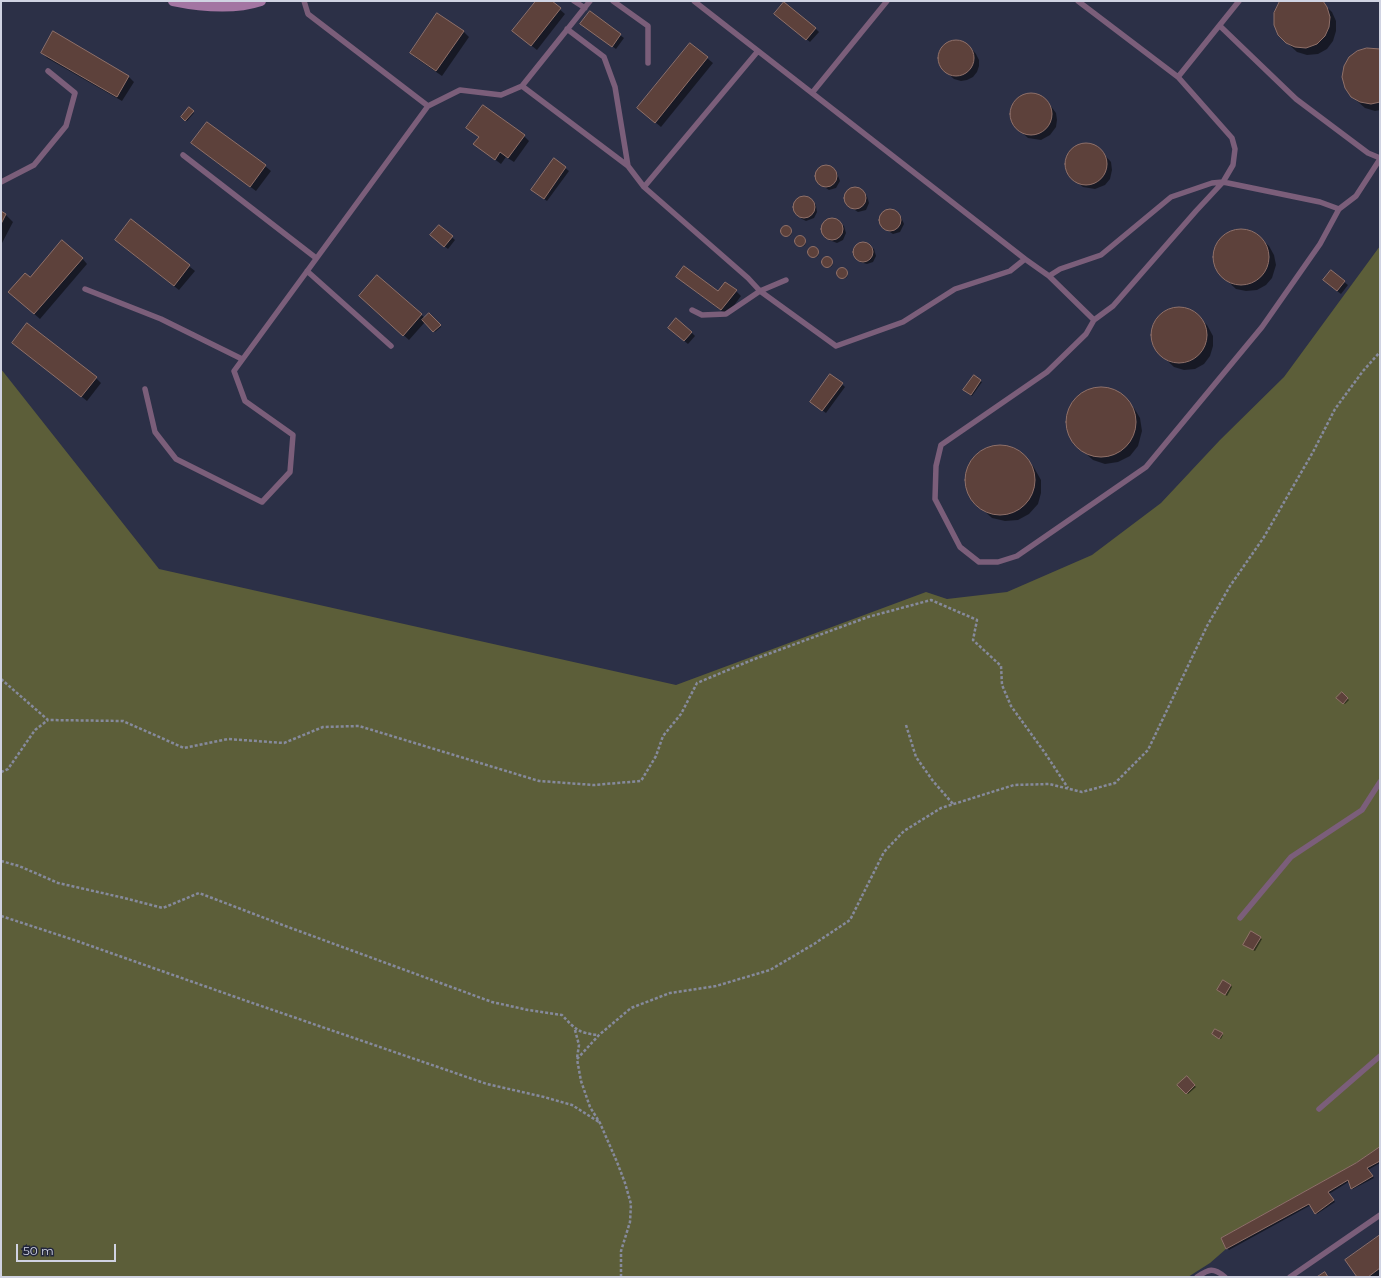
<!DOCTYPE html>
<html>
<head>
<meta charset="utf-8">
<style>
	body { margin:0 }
	#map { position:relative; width:1381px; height:1278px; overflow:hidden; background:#2c3047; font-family:Montserrat,sans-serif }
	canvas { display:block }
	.frame { position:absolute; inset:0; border:2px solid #d0d3e2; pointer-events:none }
	.scale { position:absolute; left:16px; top:1244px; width:100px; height:18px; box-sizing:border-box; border:2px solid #d0d3e2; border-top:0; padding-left:5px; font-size:12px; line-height:14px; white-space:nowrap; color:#d0d3e2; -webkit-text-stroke:3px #22263c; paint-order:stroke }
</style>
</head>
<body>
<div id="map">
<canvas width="1381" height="1278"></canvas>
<div class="frame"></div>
<div class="scale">50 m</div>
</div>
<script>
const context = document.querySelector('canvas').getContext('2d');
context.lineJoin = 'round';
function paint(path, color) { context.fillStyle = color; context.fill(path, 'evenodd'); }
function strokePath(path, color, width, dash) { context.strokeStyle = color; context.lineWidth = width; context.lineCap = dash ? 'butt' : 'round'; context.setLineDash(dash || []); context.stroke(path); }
paint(new Path2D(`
	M 1380,246 L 1380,1147 L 1356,1163 L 1221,1238 L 1226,1249 L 1210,1263 L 1188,1277 L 1,1277 L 1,369 L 159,569 L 676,685 L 926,592 L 947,599 L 1007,592 L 1092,555 L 1161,503 L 1220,440 L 1284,377 Z`), '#5c5e39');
paint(new Path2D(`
	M 537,1 L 550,1 L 565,14 L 537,50 L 519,36 Z
	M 1282,1 L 1320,1 L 1332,12 L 1336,21 L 1336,31 L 1333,41 L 1327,49 L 1318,54 L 1307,55 L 1297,52 L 1281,37 Z
	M 590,13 L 624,38 L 616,49 L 585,27 Z
	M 438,14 L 464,32 L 469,37 L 442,76 L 416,58 L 411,53 Z
	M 779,17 L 815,28 L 819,32 L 810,42 Z
	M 959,41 L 964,42 L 971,48 L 976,54 L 979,60 L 979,66 L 977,72 L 973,77 L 967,80 L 961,81 L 954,79 L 943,69 L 940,63 L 939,56 L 941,50 L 945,45 L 950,42 Z
	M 690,44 L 713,63 L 661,127 L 644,113 Z
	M 1380,51 L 1380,110 L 1375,111 L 1365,108 L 1349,94 Z
	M 42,52 L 129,77 L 134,82 L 122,101 L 47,58 Z
	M 1031,94 L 1038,95 L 1047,101 L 1056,113 L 1057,120 L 1056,127 L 1050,135 L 1041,140 L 1028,138 L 1016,127 L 1011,118 L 1011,112 L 1013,105 L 1018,99 L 1024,95 Z
	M 189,109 L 194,113 L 187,121 L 182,117 Z
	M 207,123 L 265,166 L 271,171 L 256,191 L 198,148 L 192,143 Z
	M 468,128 L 524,136 L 529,141 L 514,162 L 506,157 L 501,164 L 474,144 L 479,137 Z
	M 1086,144 L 1093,145 L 1101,151 L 1111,162 L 1112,170 L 1110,179 L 1105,185 L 1095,189 L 1083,187 L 1071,177 L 1067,170 L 1066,161 L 1068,154 L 1073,149 L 1079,145 Z
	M 554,159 L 569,171 L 547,201 L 536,193 Z
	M 827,166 L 837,173 L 840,181 L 836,188 L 829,190 L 818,183 L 816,175 L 820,168 Z
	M 856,188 L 867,196 L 869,203 L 866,210 L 858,212 L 847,205 L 845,198 L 848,191 L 850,189 Z
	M 805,197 L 816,205 L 817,212 L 814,218 L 806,221 L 802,219 L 795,212 L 793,206 L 798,199 Z
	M 891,210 L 901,217 L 904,224 L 900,232 L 893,234 L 882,227 L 880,219 L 884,212 Z
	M 1,212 L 6,215 L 13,222 L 1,245 Z
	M 832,219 L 840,222 L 844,226 L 846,233 L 843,240 L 837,243 L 829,240 L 825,236 L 822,229 L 825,221 Z
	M 131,220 L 195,271 L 179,290 L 121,245 Z
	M 439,226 L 455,240 L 448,249 L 435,239 Z
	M782 232a5 5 0 1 1 10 0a5 5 0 1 1-10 0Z
	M 1234,230 L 1244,230 L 1253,232 L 1269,246 L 1274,255 L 1276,265 L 1272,278 L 1266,285 L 1257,290 L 1246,291 L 1236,289 L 1220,274 L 1215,265 L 1214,253 L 1217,244 L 1223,236 Z
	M796 242a5 5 0 1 1 10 0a5 5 0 1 1-10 0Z
	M 863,242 L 870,246 L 874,249 L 876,256 L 873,262 L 867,264 L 860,262 L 857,258 L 854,252 L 857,245 Z
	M809 253a5 5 0 1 1 10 0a5 5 0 1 1-10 0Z
	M 82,258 L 87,264 L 40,319 L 15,297 L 30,279 Z
	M823 263a5 5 0 1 1 10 0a5 5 0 1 1-10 0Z
	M838 274a5 5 0 1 1 10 0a5 5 0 1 1-10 0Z
	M 1331,272 L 1348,285 L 1341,294 L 1328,284 Z
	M 377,277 L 425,318 L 429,314 L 441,327 L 435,332 L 425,322 L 409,340 L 360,296 Z
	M 677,277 L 719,293 L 736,291 L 741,296 L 727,315 Z
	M 1172,308 L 1182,308 L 1191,311 L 1207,325 L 1213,336 L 1213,346 L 1210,356 L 1204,364 L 1195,369 L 1184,370 L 1174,367 L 1158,352 L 1153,343 L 1152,332 L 1155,322 L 1161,314 Z
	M 672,331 L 691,332 L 695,336 L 688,344 Z
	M 13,343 L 96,378 L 101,383 L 87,401 Z
	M 980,381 L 982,382 L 972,396 L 966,391 Z
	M 842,384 L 845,387 L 826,413 L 815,405 Z
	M 1105,389 L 1116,393 L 1134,408 L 1140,418 L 1142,431 L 1138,446 L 1130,456 L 1118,462 L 1105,464 L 1093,460 L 1075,444 L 1069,433 L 1067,418 L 1071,407 L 1082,395 L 1093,390 Z
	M 1004,447 L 1016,450 L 1033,466 L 1041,480 L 1041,493 L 1038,504 L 1029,514 L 1018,520 L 1005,521 L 992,518 L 974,502 L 968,491 L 967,476 L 971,464 L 978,455 L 992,448 Z
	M 1342,693 L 1349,700 L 1345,704 L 1338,698 Z
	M 1251,933 L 1262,939 L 1255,951 L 1246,946 Z
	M 1231,985 L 1232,987 L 1227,996 L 1219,991 Z
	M 1222,1034 L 1223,1035 L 1221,1039 L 1215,1035 Z
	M 1187,1078 L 1196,1087 L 1188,1094 L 1179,1085 Z
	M 1380,1149 L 1380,1163 L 1368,1170 L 1374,1178 L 1353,1189 L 1350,1181 L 1329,1194 L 1335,1202 L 1317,1214 L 1311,1205 L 1229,1250 L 1227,1248 L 1222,1238 L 1356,1164 Z
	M 1380,1236 L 1380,1277 L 1359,1277 Z`), '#0007');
const building = new Path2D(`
	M 536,1 L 552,1 L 561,8 L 531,46 L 512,31 Z
	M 1280,1 L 1323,1 L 1327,7 L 1330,17 L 1329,27 L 1325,36 L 1317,44 L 1306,48 L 1295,47 L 1286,43 L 1278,35 L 1274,25 L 1274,13 Z
	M 784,2 L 816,28 L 806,40 L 774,14 Z
	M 590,11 L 621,34 L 612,47 L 580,24 Z
	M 437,13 L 464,31 L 436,71 L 410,53 Z
	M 53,31 L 129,76 L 117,97 L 41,53 Z
	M938 58a18 18 0 1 1 36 0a18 18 0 1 1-36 0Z
	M 690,43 L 708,57 L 655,123 L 637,108 Z
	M 1367,48 L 1380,49 L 1380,102 L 1371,104 L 1360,102 L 1351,97 L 1345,88 L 1342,77 L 1344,66 L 1349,57 L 1357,51 Z
	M1010 114a21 21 0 1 1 42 0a21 21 0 1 1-42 0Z
	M 483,105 L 525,135 L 508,158 L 500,152 L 495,160 L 473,144 L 479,137 L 466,128 Z
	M 189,107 L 194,111 L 185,121 L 181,117 Z
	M 207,122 L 266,165 L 250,187 L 191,143 Z
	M1065 164a21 21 0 1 1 42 0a21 21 0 1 1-42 0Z
	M 554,158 L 566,167 L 544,199 L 531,190 Z
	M815 176a11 11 0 1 1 22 0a11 11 0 1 1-22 0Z
	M844 198a11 11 0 1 1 22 0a11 11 0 1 1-22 0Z
	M793 207a11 11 0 1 1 22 0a11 11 0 1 1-22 0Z
	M879 220a11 11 0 1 1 22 0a11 11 0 1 1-22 0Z
	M 1,211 L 6,214 L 1,224 Z
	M821 229a11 11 0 1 1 22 0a11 11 0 1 1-22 0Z
	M 131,219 L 190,265 L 174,286 L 115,240 Z
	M 439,225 L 453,236 L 444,247 L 430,235 Z
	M780.5 231a5.5 5.5 0 1 1 11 0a5.5 5.5 0 1 1-11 0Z
	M1213 257a28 28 0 1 1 56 0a28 28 0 1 1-56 0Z
	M794.5 241a5.5 5.5 0 1 1 11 0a5.5 5.5 0 1 1-11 0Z
	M 62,240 L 83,258 L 34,314 L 8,292 L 25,273 L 30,277 Z
	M853 252a10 10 0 1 1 20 0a10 10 0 1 1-20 0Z
	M807.5 252a5.5 5.5 0 1 1 11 0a5.5 5.5 0 1 1-11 0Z
	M821.5 262a5.5 5.5 0 1 1 11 0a5.5 5.5 0 1 1-11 0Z
	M 684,266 L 718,291 L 725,282 L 737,290 L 721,310 L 676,277 Z
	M836.5 273a5.5 5.5 0 1 1 11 0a5.5 5.5 0 1 1-11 0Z
	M 1331,270 L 1345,281 L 1337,291 L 1323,280 Z
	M 377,275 L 422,314 L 403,336 L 359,296 Z
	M1151 335a28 28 0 1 1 56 0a28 28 0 1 1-56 0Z
	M 429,313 L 441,325 L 433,332 L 422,320 Z
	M 676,318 L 692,332 L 684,341 L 668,328 Z
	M 27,323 L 97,377 L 81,397 L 12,343 Z
	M 830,374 L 843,383 L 822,411 L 810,402 Z
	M 974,375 L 981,380 L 971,395 L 963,390 Z
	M1066 422a35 35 0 1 1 70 0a35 35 0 1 1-70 0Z
	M965 480a35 35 0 1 1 70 0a35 35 0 1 1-70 0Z
	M 1342,692 L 1348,698 L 1343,704 L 1336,698 Z
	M 1251,931 L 1261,937 L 1253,950 L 1243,945 Z
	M 1223,980 L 1231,985 L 1225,995 L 1217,990 Z
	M 1215,1029 L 1223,1033 L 1219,1039 L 1212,1034 Z
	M 1187,1076 L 1195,1085 L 1186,1094 L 1177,1085 Z
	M 1380,1147 L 1380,1161 L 1367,1168 L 1373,1176 L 1351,1189 L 1348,1180 L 1328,1192 L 1334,1200 L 1315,1214 L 1309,1204 L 1226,1249 L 1221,1238 L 1356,1163 Z
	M 1380,1235 L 1380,1268 L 1368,1277 L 1357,1277 L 1345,1260 Z
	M 1325,1272 L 1328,1277 L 1317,1277 Z`);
paint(building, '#5d413b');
strokePath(building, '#8f7069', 1);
strokePath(new Path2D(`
	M 1,679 L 48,720 L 123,721 L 184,748 L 228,739 L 284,743 L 323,727 L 359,726 L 539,781 L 594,785 L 641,781 L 656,756 L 663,736 L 681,714 L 697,683 L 752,660 L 868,617 L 931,600 L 977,620 L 973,640 L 1001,666 L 1002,685 L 1011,706 L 1045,753 L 1068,788
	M 906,725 L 916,757 L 933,781 L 953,804
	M 1,772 L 8,769 L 35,730 L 48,720
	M 1,861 L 19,866 L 58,883 L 120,897 L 163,908 L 199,893 L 288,927 L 492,1002 L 528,1010 L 562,1015 C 575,1029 578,1033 598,1035
	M 1,916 L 74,940 L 241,999 L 487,1084 L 544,1097 L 572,1105 L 599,1122
	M 575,1030 L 579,1045 L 577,1058
	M 621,1277 L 621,1251 L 630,1222 L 631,1204 L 625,1183 L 617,1162 L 600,1123 L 590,1107 L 581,1081 L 577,1059 L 599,1035 L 631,1008 L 670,993 L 716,986 L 770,970 L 814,944 L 850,920 L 884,852 L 904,831 L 941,808 L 1014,785 L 1049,784 L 1082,792 L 1115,783 L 1148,750 L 1207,626 L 1230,586 L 1264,537 L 1287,497 L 1313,452 L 1335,409 L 1363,371 L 1380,352`), '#868a9c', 2.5, [3, 2]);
strokePath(new Path2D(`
	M 304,1 L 308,14 L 428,106 L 460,90 L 501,95 L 522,86 L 590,1
	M 574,1 L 585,8
	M 613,1 L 648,26 L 648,63
	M 694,1 L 1025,259 L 1049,276 L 1094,320
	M 1078,1 L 1178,77 L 1232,138 L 1235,149 L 1233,165 L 1223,182 L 1196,211 L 1113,306 L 1094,320 L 1086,334 L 1047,372 L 941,445 L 936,466 L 935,499 L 960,547 L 979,562 L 998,562 L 1017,556 L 1146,467 L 1262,327 L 1320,244 L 1339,209 L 1356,196 L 1380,159
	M 1220,26 L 1296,99 L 1368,153 L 1380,158
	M 567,29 L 604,57 L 615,87 L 628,166
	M 1178,77 L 1239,1
	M 522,86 L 628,166 L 644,187 L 748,278 L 760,291 L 836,346 L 903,322 L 955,289 L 1010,271 L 1025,259
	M 812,93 L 887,1
	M 183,155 L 316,258
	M 1,182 L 34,165 L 66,126 L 75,93 L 48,71
	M 644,187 L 758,51
	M 307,271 L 391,346
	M 1049,276 L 1060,269 L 1101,255 L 1171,197 L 1212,183 L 1223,182 L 1320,202 L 1339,209
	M 85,289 L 161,319 L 242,359
	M 692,310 L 702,315 L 726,314 L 760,291 L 786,280
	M 145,389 L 155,432 L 176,459 L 262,502 L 290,472 L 293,435 L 245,401 L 234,371 L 428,106
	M 1240,918 L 1291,857 L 1362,810 L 1380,782
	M 1319,1109 L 1380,1056
	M 1197,1277 C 1209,1269 1213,1267 1225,1277
	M 1290,1277 L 1380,1215`), '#7b5e7a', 5.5);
strokePath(new Path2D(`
	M 173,1 C 202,7 234,10 261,1`), '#a375a2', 10);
</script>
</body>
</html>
